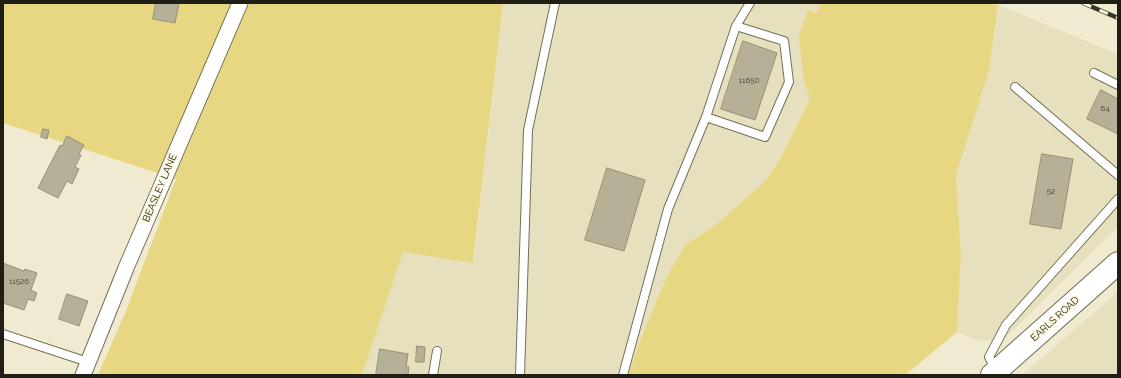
<!DOCTYPE html>
<html>
<head>
<meta charset="utf-8">
<style>
	body { margin:0 }
	#map { position:relative; width:1121px; height:378px; overflow:hidden; background:#f0ebd0; font-family:Raleway,sans-serif }
	canvas { display:block }
	.frame { position:absolute; inset:0; border:4px solid #211f15; pointer-events:none }
</style>
</head>
<body>
<div id="map">
<canvas width="1121" height="378"></canvas>
<div class="frame"></div>
</div>
<script>
const context = document.querySelector('canvas').getContext('2d');
context.lineJoin = 'round';
function paint(path, color) { context.fillStyle = color; context.fill(path, 'evenodd'); }
function strokePath(path, color, width, dash) { context.strokeStyle = color; context.lineWidth = width; context.lineCap = dash ? 'butt' : 'round'; context.setLineDash(dash || []); context.stroke(path); }
function write(font, color, halo, rows, align = 'center') {
  context.font = font + ' Raleway,sans-serif'; context.lineWidth = 3; context.setLineDash([]); context.textBaseline = 'middle'; context.strokeStyle = halo; context.fillStyle = color; for (const [text, x, y, turn = 0] of rows) {
    context.save(); context.translate(x, y); context.rotate((+turn || 0) * Math.PI / 180); context.textAlign = isNaN(turn) ? turn : align; if (halo) context.strokeText(text, 0, 0); context.fillText(text, 0, 0); context.restore();
  }
}
paint(new Path2D(`
	M 503,3 L 820,3 L 817,13 L 809,10 L 804,82 L 810,99 L 780,159 L 765,181 L 718,223 L 685,245 L 667,276 L 641,338 L 628,375 L 362,375 L 403,252 L 474,262 Z
	M 998,5 L 1118,54 L 1118,227 L 1004,339 L 979,341 L 957,332 L 961,254 L 956,175 L 989,71 Z
	M 1118,292 L 1118,375 L 1022,375 Z`), '#e7e0be');
paint(new Path2D(`
	M 3,3 L 503,3 L 473,263 L 403,252 L 362,375 L 98,375 L 125,313 L 176,179 L 3,123 Z
	M 820,3 L 993,3 L 998,5 L 989,71 L 956,175 L 961,254 L 957,332 L 905,375 L 628,375 L 641,338 L 667,276 L 685,245 L 718,223 L 765,181 L 780,159 L 810,99 L 804,82 L 799,36 L 808,10 L 817,13 Z`), '#e8d782');
const building = new Path2D(`
	M 156,3 L 179,3 L 175,23 L 153,19 Z
	M 743,41 L 777,53 L 755,120 L 721,109 Z
	M 1101,90 L 1118,99 L 1118,134 L 1087,119 Z
	M 43,129 L 49,130 L 47,139 L 41,137 Z
	M 67,136 L 84,145 L 79,154 L 81,155 L 75,167 L 79,169 L 72,184 L 67,181 L 58,198 L 38,188 L 60,145 L 62,146 Z
	M 1042,154 L 1073,159 L 1061,229 L 1030,224 Z
	M 607,168 L 645,180 L 624,251 L 585,240 Z
	M 3,263 L 24,271 L 25,269 L 37,273 L 31,290 L 37,293 L 34,301 L 28,299 L 24,310 L 3,303 Z
	M 67,294 L 88,301 L 79,326 L 59,319 Z
	M 417,346 L 425,347 L 424,362 L 416,362 Z
	M 380,349 L 408,354 L 406,367 L 409,367 L 408,375 L 376,375 Z`);
paint(building, '#b5b096');
strokePath(building, '#959077', 1);
const lane = new Path2D(`
	M 736,26 L 750,3
	M 1094,73 L 1118,85
	M 1015,87 L 1118,175
	M 3,334 L 88,362
	M 996,371 L 989,357 L 1006,325 L 1118,199
	M 433,375 L 437,351
	M 520,375 L 528,130 L 555,3
	M 623,375 L 668,209 L 706,117 L 736,26 L 784,41 L 789,82 L 765,137 L 706,117`);
const street = new Path2D(`
	M 83,375 L 126,268 L 240,3`);
const secondary = new Path2D(`
	M 992,375 L 1118,263`);
strokePath(lane, '#746f57', 10);
strokePath(street, '#746f57', 17);
strokePath(secondary, '#746f57', 24);
strokePath(lane, '#fff', 8);
strokePath(street, '#fff', 15);
strokePath(secondary, '#fff', 22);
const rail = new Path2D(`
	M 1083,3 L 1118,18`);
strokePath(rail, '#363328', 4.5);
strokePath(rail, '#fef8dd', 3, [9]);
write('8px', '#464335', null, [
	["11650",749,81],
	["64",1105,109],
	["52",1051,192],
	["11526",19,282]
]);
write('10px', '#211f15', '#fef8dd', [
	["BEASLEY LANE",160,188,-67],
	["EARLS ROAD",1055,319,-42]
]);
</script>
</body>
</html>
